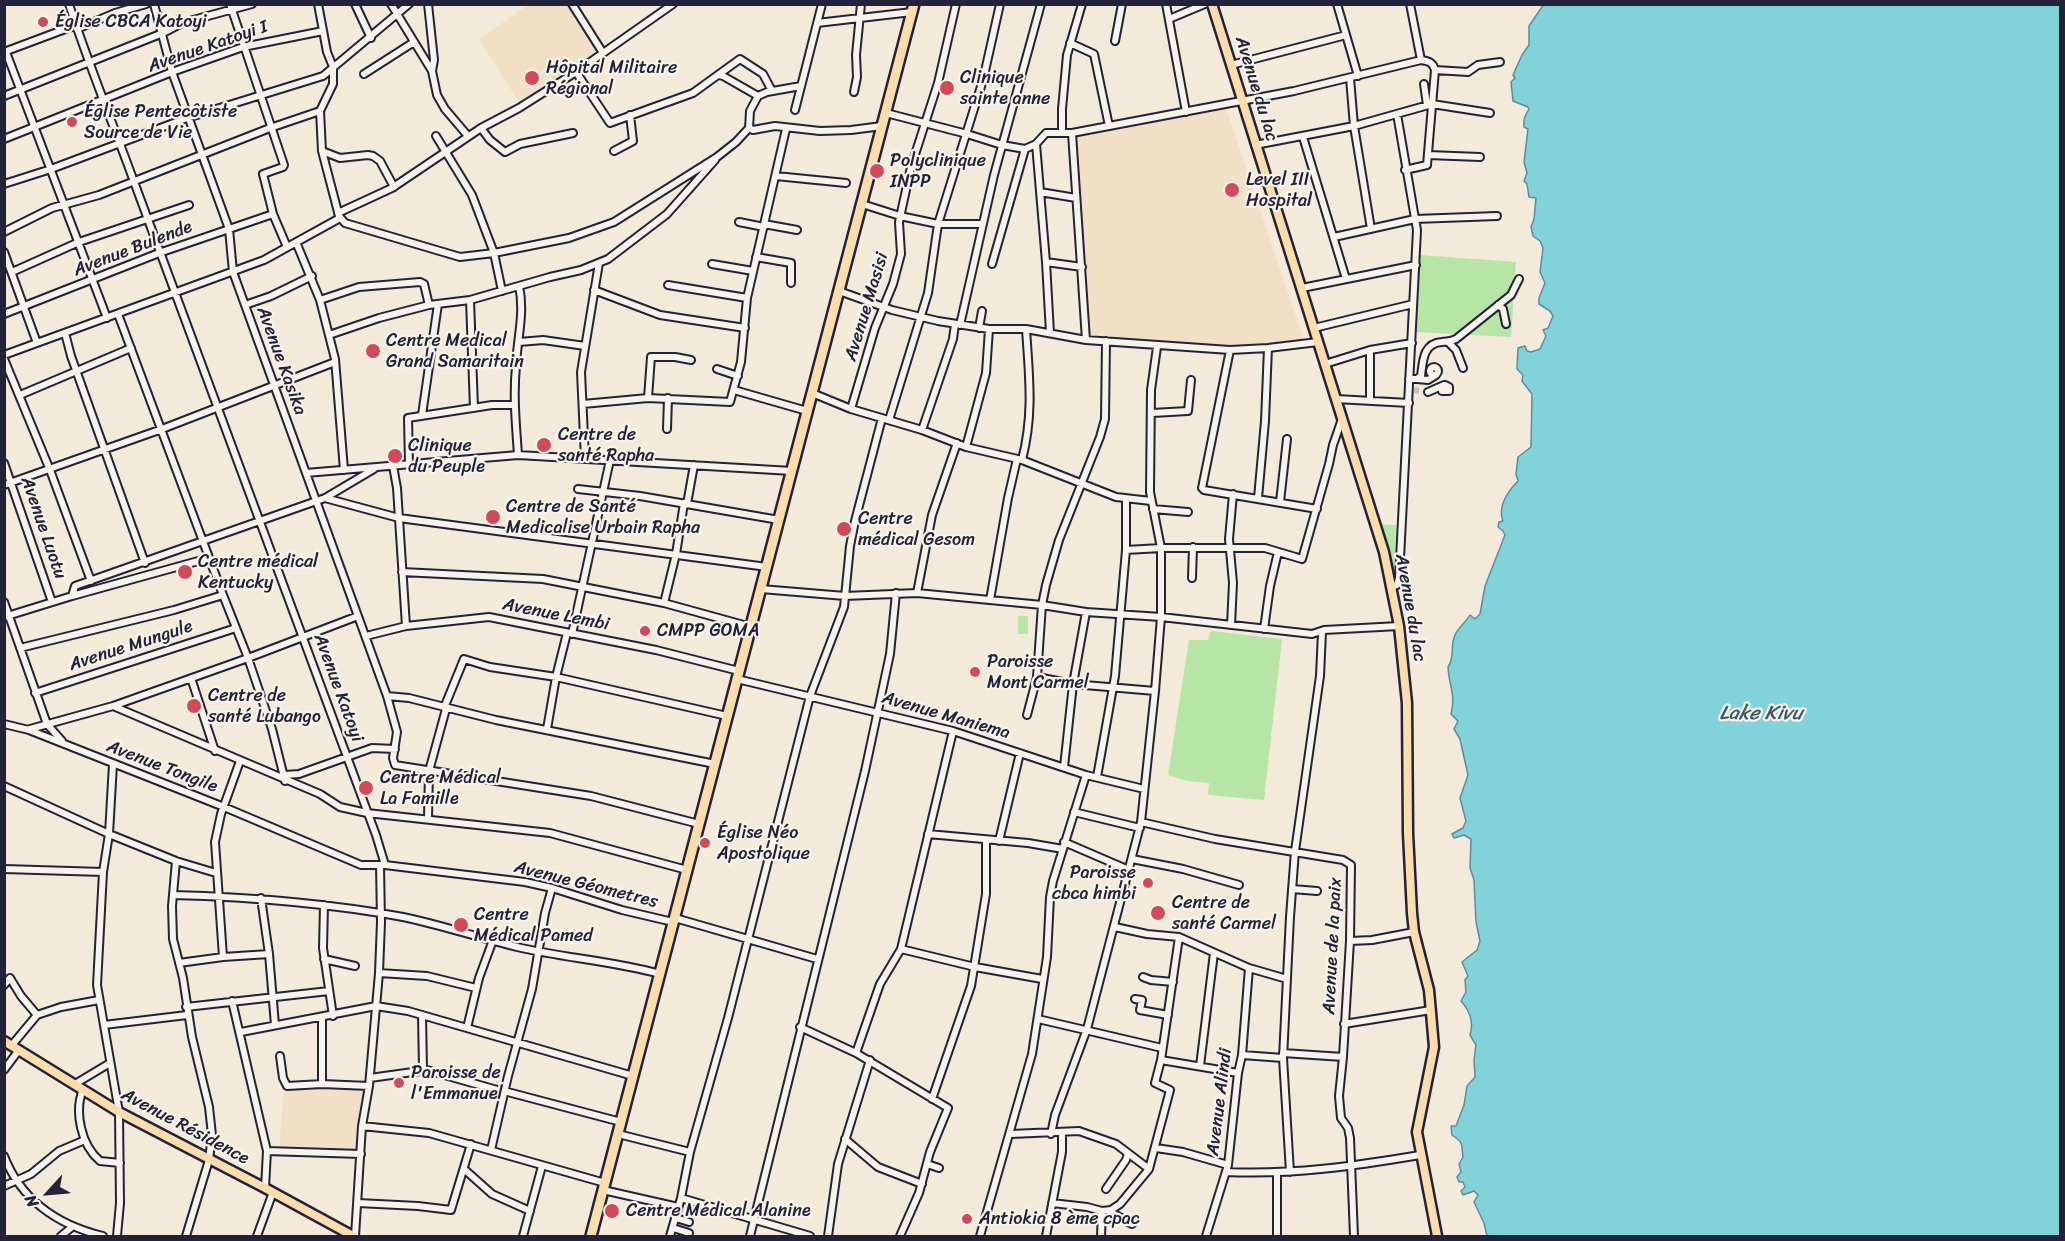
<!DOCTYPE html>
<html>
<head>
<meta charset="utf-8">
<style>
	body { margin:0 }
	#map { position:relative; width:2065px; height:1241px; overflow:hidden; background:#f4ead9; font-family:Sriracha,sans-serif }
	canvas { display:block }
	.frame { position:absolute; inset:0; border:6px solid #22223b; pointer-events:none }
	.north { position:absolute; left:18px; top:1163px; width:60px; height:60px; -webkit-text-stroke:4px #f7f3e8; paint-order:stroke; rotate:244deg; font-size:16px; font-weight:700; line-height:24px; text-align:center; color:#22223b }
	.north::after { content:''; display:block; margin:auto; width:21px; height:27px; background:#22223b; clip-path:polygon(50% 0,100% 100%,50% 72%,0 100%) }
</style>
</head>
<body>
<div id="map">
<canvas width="2065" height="1241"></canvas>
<div class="frame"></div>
<div class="north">N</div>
</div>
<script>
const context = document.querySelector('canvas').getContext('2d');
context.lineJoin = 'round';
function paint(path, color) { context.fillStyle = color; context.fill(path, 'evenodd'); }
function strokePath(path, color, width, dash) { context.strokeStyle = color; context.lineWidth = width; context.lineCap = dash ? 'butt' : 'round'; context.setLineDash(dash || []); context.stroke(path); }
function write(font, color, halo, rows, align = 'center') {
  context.font = font + ' Sriracha,sans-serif'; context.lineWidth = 4.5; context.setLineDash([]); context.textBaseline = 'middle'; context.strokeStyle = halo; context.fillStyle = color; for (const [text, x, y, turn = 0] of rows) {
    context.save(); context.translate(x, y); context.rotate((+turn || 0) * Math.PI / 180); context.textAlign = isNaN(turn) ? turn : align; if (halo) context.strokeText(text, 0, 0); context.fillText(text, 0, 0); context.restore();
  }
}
paint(new Path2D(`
	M 528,5 L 568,5 L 600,52 L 520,104 L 479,39 Z
	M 1226,108 L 1304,341 L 1205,347 L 1089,337 L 1075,134 Z
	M 284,1088 L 363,1089 L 359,1152 L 279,1149 Z`), '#f1e0c6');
paint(new Path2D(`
	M 1419,255 L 1516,262 L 1511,337 L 1415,332 Z
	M 1379,524 L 1396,525 L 1394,579 Z
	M 1018,616 L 1028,616 L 1028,634 L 1018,634 Z
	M 1211,631 L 1282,639 L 1264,800 L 1208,795 L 1209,783 L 1187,781 L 1168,775 L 1189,640 L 1208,640 Z`), '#b6e5a5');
const water = new Path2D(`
	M 1544,4 L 2060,5 L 2060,1236 L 1487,1236 L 1484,1223 L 1474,1202 L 1478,1195 L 1474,1191 L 1463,1195 L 1461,1191 L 1465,1187 L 1463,1182 L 1459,1182 L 1457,1177 L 1461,1172 L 1459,1164 L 1463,1157 C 1461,1143 1464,1143 1452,1135 L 1451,1126 L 1456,1126 L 1464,1105 L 1467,1086 L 1475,1077 L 1474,1060 L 1476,1045 L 1470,1035 C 1474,1022 1470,1011 1461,1001 L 1466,992 L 1465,980 L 1468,976 L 1462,962 L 1477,950 L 1480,941 L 1476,922 L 1474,880 L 1470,868 L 1471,839 L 1464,835 L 1454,838 L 1452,834 L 1463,828 L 1466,821 L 1460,798 L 1468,775 L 1460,739 L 1454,729 L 1458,721 L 1451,714 C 1456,695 1449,686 1448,667 C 1456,654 1449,649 1455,635 C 1458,628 1466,622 1470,615 L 1475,619 L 1480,614 L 1485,586 L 1505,535 L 1503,531 L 1498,527 L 1499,522 L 1503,521 C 1497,507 1508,491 1518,481 L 1516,474 L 1518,457 L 1531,447 L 1532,394 L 1522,381 L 1523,375 L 1517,369 L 1518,348 L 1525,346 L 1527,351 L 1531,352 L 1540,349 L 1546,336 L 1543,330 L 1548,328 L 1553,316 L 1550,311 L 1539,304 L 1539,298 L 1545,283 L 1540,272 L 1543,248 L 1540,241 L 1533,236 L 1531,227 L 1534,219 L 1536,198 L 1529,197 L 1527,184 L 1524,181 L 1527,173 L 1524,162 L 1528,129 L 1524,127 C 1523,119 1525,116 1529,109 L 1528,107 L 1513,101 L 1511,82 L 1515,78 L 1513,75 L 1522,55 L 1529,45 L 1529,26 Z`);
paint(water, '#82d3d9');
strokePath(water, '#5c8c9a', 1.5);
strokePath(new Path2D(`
	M 1414,390 L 1419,391`), '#cac2b9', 6, [6, 3]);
const minor = new Path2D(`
	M 69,4 C 88,63 112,121 133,179 C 212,398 296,616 376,835 L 385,865
	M 154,4 L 172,72 L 229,229 L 233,272 L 387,696 L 397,732 L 393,758 L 395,765 L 591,796 L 699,824
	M 230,4 L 284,165 L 283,167 L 263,174 L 273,214 L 287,247
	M 318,4 L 327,52 L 333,67 L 333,84 L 320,111 L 322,151 L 339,216 L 345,223 L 460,257 L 494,253 L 569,238 L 614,222 L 717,157 L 736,142 L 749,128 L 750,111 L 758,96 L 767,92 L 801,86
	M 355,4 L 371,38
	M 391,4 L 432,71 L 437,95 L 445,109 L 468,136
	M 428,4 L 434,60 L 432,71
	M 572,4 L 603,53
	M 1166,4 L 1186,112
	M 1337,4 L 1358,76
	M 1410,4 L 1421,60
	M 1169,19 L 1205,4
	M 817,23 L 912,12
	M 77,29 L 115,13 L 146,4
	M 1115,41 L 1122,4
	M 1070,43 L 1094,54 L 1109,126
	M 4,52 L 76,25
	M 6,52 L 107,318
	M 1231,65 L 1346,35
	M 1435,70 L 1468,72 L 1478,65 L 1500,62
	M 576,72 L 610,123 L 693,93 L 740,59 L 763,74 L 772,91
	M 364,74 L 414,42
	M 719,75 L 723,76 L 758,96
	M 1350,78 L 1354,126 L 1371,229
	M 1424,84 L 1427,105
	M 854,92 L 857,77 L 856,55 L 861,4
	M 4,96 L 163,33 L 182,23 L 252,4
	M 795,110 L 822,4
	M 886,113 L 967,134 L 1002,145 L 1025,149 L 1036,144 L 1046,133 L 1072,133 L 1294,91 L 1421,60 C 1428,61 1433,62 1435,70 L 1427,165 L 1405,170
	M 481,128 L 490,140 L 505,152 L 520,144 L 573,133
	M 749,128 L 753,130 L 775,126 L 820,131 L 851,130 L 882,126
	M 1062,132 L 1062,109 L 1067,55 L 1082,4
	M 1072,133 L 1086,340
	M 436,136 L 472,195 L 494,253 L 502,291
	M 1303,137 L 1346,279
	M 4,139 L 172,72 L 243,47 L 323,31
	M 1036,144 L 1046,262 L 1050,333
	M 1255,145 L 1354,126 L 1432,104 L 1490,113
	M 322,151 L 340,158 L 368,155 L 373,156 L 380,161 L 394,187
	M 614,151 L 633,141 L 630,115
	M 1428,155 L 1480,157
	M 776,176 L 846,183
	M 4,184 L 51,169 L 187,118 L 323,76 L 409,4
	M 1040,192 L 1076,198
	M 862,204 L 900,216 L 938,224 L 982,224
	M 338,213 L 392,188 L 481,128 L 519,108 L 576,72 L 673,4
	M 739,222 L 764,227
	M 764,224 L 797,230
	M 4,232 L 52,208 L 99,195 L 270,128 L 320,111
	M 1334,237 L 1415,219 L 1497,216
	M 296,242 L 320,300 L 335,359 L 344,470
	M 4,252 L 37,343
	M 756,257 L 791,263 L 791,283
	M 1046,262 L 1082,267
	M 712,264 L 753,271
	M 992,264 L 1025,149
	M 12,272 L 79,242 L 189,205
	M 668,285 L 747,298
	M 1302,288 L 1416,265
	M 594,290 L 660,315 L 745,328
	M 839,291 L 892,310 L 938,321 L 989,329 L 1026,329 L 1086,340 L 1230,350 L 1268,348 L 1318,342
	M 320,300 L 359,287 L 420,282 L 424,284 L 429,305
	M 470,300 L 474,408
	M 245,305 L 271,296 L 312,276
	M 1498,305 L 1503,309 L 1506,324
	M 4,314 L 159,253 L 273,214
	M 118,314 L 223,595 L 248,658 L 272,729 L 285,781
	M 960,325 L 994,175 L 1041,4
	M 979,328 L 982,311
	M 1314,328 L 1413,304
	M 65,333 L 71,356 L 145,563
	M 329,335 L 379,318 L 429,305 L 470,300 L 550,277 L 581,270 L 608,259 L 667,214 L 715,160
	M 519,342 L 543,340 L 585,346
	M 1449,343 L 1456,350 L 1463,368
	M 1230,350 L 1202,488 L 1204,490 L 1317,509
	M 1370,350 L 1370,401
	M 4,355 L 264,260 L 340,218
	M 4,359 L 50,470 L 91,581
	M 1325,364 L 1370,350 L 1412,343
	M1430 371a4 4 0 1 1 8 0a4 4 0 1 1-8 0Z
	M 717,369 L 738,376
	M 1409,379 L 1417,379 L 1421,376 C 1423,361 1423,343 1442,342 C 1448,341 1450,342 1456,339 L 1511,295 L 1519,279
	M 1417,379 L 1428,380 L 1436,375
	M 734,390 L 807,411
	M 1428,392 L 1444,385 L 1445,385 L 1449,387 L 1449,391 L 1442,391 L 1443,386
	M 812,393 L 851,409 L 922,430 L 966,447 L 1022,460 L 1116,497 L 1151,501
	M 20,395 L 131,348
	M 648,398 L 651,357 L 675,357 L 691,360
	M 1336,399 L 1409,403
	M 583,404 L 648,398 L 730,402 L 741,362 L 747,298 L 786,129
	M 851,409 L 875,328 L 893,284 L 901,254 L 899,222 L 911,167 L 938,83 L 956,4
	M 1152,413 L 1188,411 L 1191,380
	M 422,415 L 438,304
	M 889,420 L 928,293 L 938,224 L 983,80 L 1000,4
	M 667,429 L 668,398
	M 922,430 L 953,339 L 955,324
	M 966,447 L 986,373 L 989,329
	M 518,455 C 516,425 513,396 516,366 C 517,339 525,313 519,286
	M 585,459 L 581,372 L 599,263
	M 1022,460 C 1034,413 1029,376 1026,329
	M 4,463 L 52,602
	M 409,465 L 408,418 L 492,405 L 515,405
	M 393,466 L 397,488 L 406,626
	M 306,473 L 518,455 L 792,471
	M 4,485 L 162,429 L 335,362
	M 578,489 L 640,496 L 779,520
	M 325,498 L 399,518 L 767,567
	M 1258,498 L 1265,421 L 1268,348
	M 1280,502 L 1287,439
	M 687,504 L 694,465
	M 1153,509 L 1188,512
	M 1126,550 L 1161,548 L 1265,548 L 1302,559 L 1329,464 L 1333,445 L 1342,419
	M 402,572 L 543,579 L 664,603 L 751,627
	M 1192,578 L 1193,547
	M 1393,586 L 1397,585 L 1399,578 L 1417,230 L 1397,114
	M 761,589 L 845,596 L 917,593 L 1042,605 L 1086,612 L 1161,617 L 1312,634 L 1324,630 L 1399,626
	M 917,593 L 932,515 L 957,443
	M 72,596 L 75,586 L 325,498 L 374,469
	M 990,600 L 1008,498 L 1017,459
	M 4,602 L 47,724 L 62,741
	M 664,603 L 676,554 L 684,503
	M 4,617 L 72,596 L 209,558
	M 1231,625 L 1233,583 L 1229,539 L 1233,494
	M 1264,629 L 1270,586 L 1278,552
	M 572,634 L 610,460
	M 366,636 L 406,626 L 489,617 L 656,650 L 739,671
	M 20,648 L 174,610 L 223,595
	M 1037,677 L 1073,684 L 1155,691
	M 191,678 L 215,751
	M 737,679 L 953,731 L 1086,775 L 1144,789
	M 35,693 L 236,628
	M 387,696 L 409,698 L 496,720 L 715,764
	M 113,706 L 320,794 L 340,807 L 367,813 L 550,833 L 687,870
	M 444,708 L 464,659 L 490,667 L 556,677 L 727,716
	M 1027,715 L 1037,677 L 1042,605 L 1046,585 L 1059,540 L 1100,437 L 1105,419 L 1106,341
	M 4,724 L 29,730 L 224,807 L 361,865 L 385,865 L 525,882 L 552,888 L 622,910 L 673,922
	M 30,729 L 113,706 L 248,658 L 358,616
	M 547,729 L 556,677 L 567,633
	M 113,764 L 109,834 L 103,872 L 97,985 L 119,1112 L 120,1203 L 117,1236
	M 1064,767 L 1073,684 L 1086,612
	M 285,775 L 299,774 L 372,748 L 395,749
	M 1097,777 L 1115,676 L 1126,550 L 1126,499
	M 4,786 L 109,834 L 176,861 L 216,873
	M 1074,812 L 1140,828
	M 428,818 L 429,771 L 446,709
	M 1141,822 L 1215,839 L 1343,860 L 1351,865 L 1350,941 L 1343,1057 L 1339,1096 L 1341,1118 L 1348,1128 L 1350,1138 L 1354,1236
	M 928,834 L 1028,843 L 1063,849
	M 999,841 L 1020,753
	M 1064,842 L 1129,870
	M 1132,859 L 1183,869 L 1239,885
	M 176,861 L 172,906 L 173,939 L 183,978 L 192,1037 L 209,1107 L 212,1135 L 209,1160 L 186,1236
	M 4,869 L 103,872
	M 1292,889 L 1317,891
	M 173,895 C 250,897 327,903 403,917 C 442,925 479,938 517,947 C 564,958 613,961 660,974
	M 261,898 L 269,954 L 275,1025
	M 324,905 L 323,948 L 333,1016
	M 675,918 L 817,959
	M 1115,927 L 1147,934 L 1179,937 L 1249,968 L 1287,979
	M 1179,937 L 1161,1060 L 1238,1073
	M 1350,941 L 1372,940 L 1414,932
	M 901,949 L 975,967 L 1042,979
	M 223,957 L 215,842 L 221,814 L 240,761
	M 324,959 L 355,966
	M 179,963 L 223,957 L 269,954
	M 379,973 L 427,976 L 476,988
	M 1143,977 L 1151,980 L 1173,982
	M 4,985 L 10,978 L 21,996 L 37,1015
	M 1135,999 L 1142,1000 L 1140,1010 L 1168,1015
	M 232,1001 L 267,1151 L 265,1188
	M 186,1007 L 329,991
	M 422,1015 L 423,1070
	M 322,1018 L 322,1084
	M 1038,1019 L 1162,1048
	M 1344,1024 L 1431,1010
	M 104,1025 L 187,1015
	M 800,1027 L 856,1053 L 948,1108 L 930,1152 L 919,1193 L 900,1236
	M 467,1028 L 479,978 L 493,940
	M 241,1032 L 376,1006 L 408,1011 L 633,1076
	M 12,1045 L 37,1015 L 61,1007 L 99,1000
	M 856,1053 L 880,984 L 901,949 L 953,731
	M 1283,1053 L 1343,1057
	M 1242,1055 L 1283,1058
	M 280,1056 L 283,1078 L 287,1086 L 322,1084 L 369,1086
	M 1200,1066 L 1214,953
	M 4,1070 L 19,1050
	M 370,1078 L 427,1070 L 504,1092
	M 75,1084 L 110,1063
	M 83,1089 C 74,1112 81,1145 100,1161 L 120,1163
	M 504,1091 L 621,1122
	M 932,1099 L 971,986 L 986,894 L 986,841
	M 362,1126 L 429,1133 L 605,1183
	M 618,1134 L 690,1152
	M 1011,1134 L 1079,1131 L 1116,1144 L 1149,1169
	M 1051,1134 L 1055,1115 L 1087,1029 L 1141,822 L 1155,691 L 1161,617 L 1161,548 L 1150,492 L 1151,390 L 1157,347
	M 845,1139 L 878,1167 L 922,1184
	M 1156,1148 L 1183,1152 L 1228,1165
	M 491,1150 L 508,1076 L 532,989 L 545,913 L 552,888
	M 267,1151 L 361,1154
	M 4,1156 C 21,1200 58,1225 103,1236
	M 927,1164 L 939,1168
	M 464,1169 L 492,1194 L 530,1211
	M 1226,1172 C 1292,1175 1355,1166 1420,1155
	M 1290,1172 L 1283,1058 L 1290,917 L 1295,851 L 1320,676 L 1322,632
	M 4,1186 L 31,1174 L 59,1151 L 85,1140
	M 1106,1189 L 1126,1160 L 1128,1153
	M 603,1190 L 678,1207
	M 681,1198 L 810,1236
	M 358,1203 L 418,1206 L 451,1210 L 471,1144
	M 1052,1203 L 1087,1207 L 1102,1211
	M 1111,1210 L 1112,1213 L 1132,1224
	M 676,1218 L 689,1222
	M 673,1228 L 689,1233
	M 61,1236 L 72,1227
	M 257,1236 L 273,1192
	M 355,1236 L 362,1126 L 369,1086 L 379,973 L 381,922 L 380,865
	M 523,1236 L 542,1166
	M 670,1236 L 681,1198 L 690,1152 L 728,1018 L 810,696 L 844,607 L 850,546 L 855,521 L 882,418
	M 750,1236 L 865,771 L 890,654 L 896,593
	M 828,1236 L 838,1164 L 870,1060
	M 980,1236 L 1032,1054 L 1047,957 L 1050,897 L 1053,881 L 1086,775
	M 1046,1236 L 1062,1152 L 1062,1133
	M 1101,1236 L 1102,1211 L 1111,1210 L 1120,1204 L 1149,1169 L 1170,1090 L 1155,1083 L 1161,1060
	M 1206,1236 L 1228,1165 L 1238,1073 L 1242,1055 L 1249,968
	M 1277,1236 L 1277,1173`);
const major = new Path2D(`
	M 1212,4 L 1384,552 L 1399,626 L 1407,703 L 1408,833 L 1412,913 L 1414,932 L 1429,990 L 1434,1047 L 1417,1132 L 1437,1236
	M 4,1041 L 119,1112 L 265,1188 L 353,1236`);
const highway = new Path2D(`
	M 591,1236 L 914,4`);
strokePath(minor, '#22223b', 10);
strokePath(major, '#22223b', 13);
strokePath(highway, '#22223b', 14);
strokePath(minor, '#f7f3e8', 6);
strokePath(major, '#fbdcab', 8);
strokePath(highway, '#fbdcab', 9);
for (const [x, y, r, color] of [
	[43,22,6,"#d1495b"],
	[532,78,8,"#d1495b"],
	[947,88,8,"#d1495b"],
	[72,122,6,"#d1495b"],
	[877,171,8,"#d1495b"],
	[1232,190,8,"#d1495b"],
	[373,351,8,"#d1495b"],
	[544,445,8,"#d1495b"],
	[395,456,8,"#d1495b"],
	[493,517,8,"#d1495b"],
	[844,529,8,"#d1495b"],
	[185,572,8,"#d1495b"],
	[645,631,6,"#d1495b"],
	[975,672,6,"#d1495b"],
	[194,706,8,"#d1495b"],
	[366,788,8,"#d1495b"],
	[705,843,6,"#d1495b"],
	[1148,883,6,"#d1495b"],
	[1158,913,8,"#d1495b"],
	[461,925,8,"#d1495b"],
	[399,1083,6,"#d1495b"],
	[612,1211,8,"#d1495b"],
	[967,1219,6,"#d1495b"]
]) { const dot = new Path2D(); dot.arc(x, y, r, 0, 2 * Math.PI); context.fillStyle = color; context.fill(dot); strokePath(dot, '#f7f3e8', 2); }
write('18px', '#22223b', '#f7f3e8', [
	["Église CBCA Katoyi",55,22],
	["Hôpital Militaire",546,68],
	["Régional",546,89],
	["Clinique",960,78],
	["sainte anne",960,99],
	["Église Pentecôtiste",84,112],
	["Source de Vie",84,133],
	["Polyclinique",890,161],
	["INPP",890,182],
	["Level III",1246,180],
	["Hospital",1246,201],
	["Centre Medical",386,341],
	["Grand Samaritain",386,362],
	["Centre de",558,435],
	["santé Rapha",558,456],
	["Clinique",408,446],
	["du Peuple",408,467],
	["Centre de Santé",506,507],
	["Medicalise Urbain Rapha",506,528],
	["Centre",858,519],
	["médical Gesom",858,540],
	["Centre médical",198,562],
	["Kentucky",198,583],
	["CMPP GOMA",657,631],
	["Paroisse",987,662],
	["Mont Carmel",987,683],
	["Centre de",208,696],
	["santé Lubango",208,717],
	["Centre Médical",380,778],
	["La Famille",380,799],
	["Église Néo",717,833],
	["Apostolique",717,854],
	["Paroisse",1136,873,"right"],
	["cbca himbi",1136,894,"right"],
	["Centre de",1172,903],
	["santé Carmel",1172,924],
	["Centre",474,915],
	["Médical Pamed",474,936],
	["Paroisse de",411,1073],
	["l'Emmanuel",411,1094],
	["Centre Médical Alanine",626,1211],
	["Antiokia 8 ème cpac",979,1219]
], 'left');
write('18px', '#22223b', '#f7f3e8', [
	["Avenue Katoyi I",208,47,-19],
	["Avenue du lac",1256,89,73],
	["Avenue Bulende",133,249,-21],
	["Avenue Masisi",867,307,-73],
	["Avenue Kasika",281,361,70],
	["Avenue Luotu",43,528,71],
	["Avenue du lac",1410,608,80],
	["Avenue Lembi",556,615,11],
	["Avenue Mungule",131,646,-18],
	["Avenue Katoyi",338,688,70],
	["Avenue Maniema",946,716,16],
	["Avenue Tongile",162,767,21],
	["Avenue Géometres",586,885,14],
	["Avenue de la paix",1333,946,-87],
	["Avenue Alindi",1220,1102,-83],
	["Avenue Résidence",185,1127,28]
]);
write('italic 20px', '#3f576a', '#f7f3e8', [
	["Lake Kivu",1761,714]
]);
</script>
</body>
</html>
